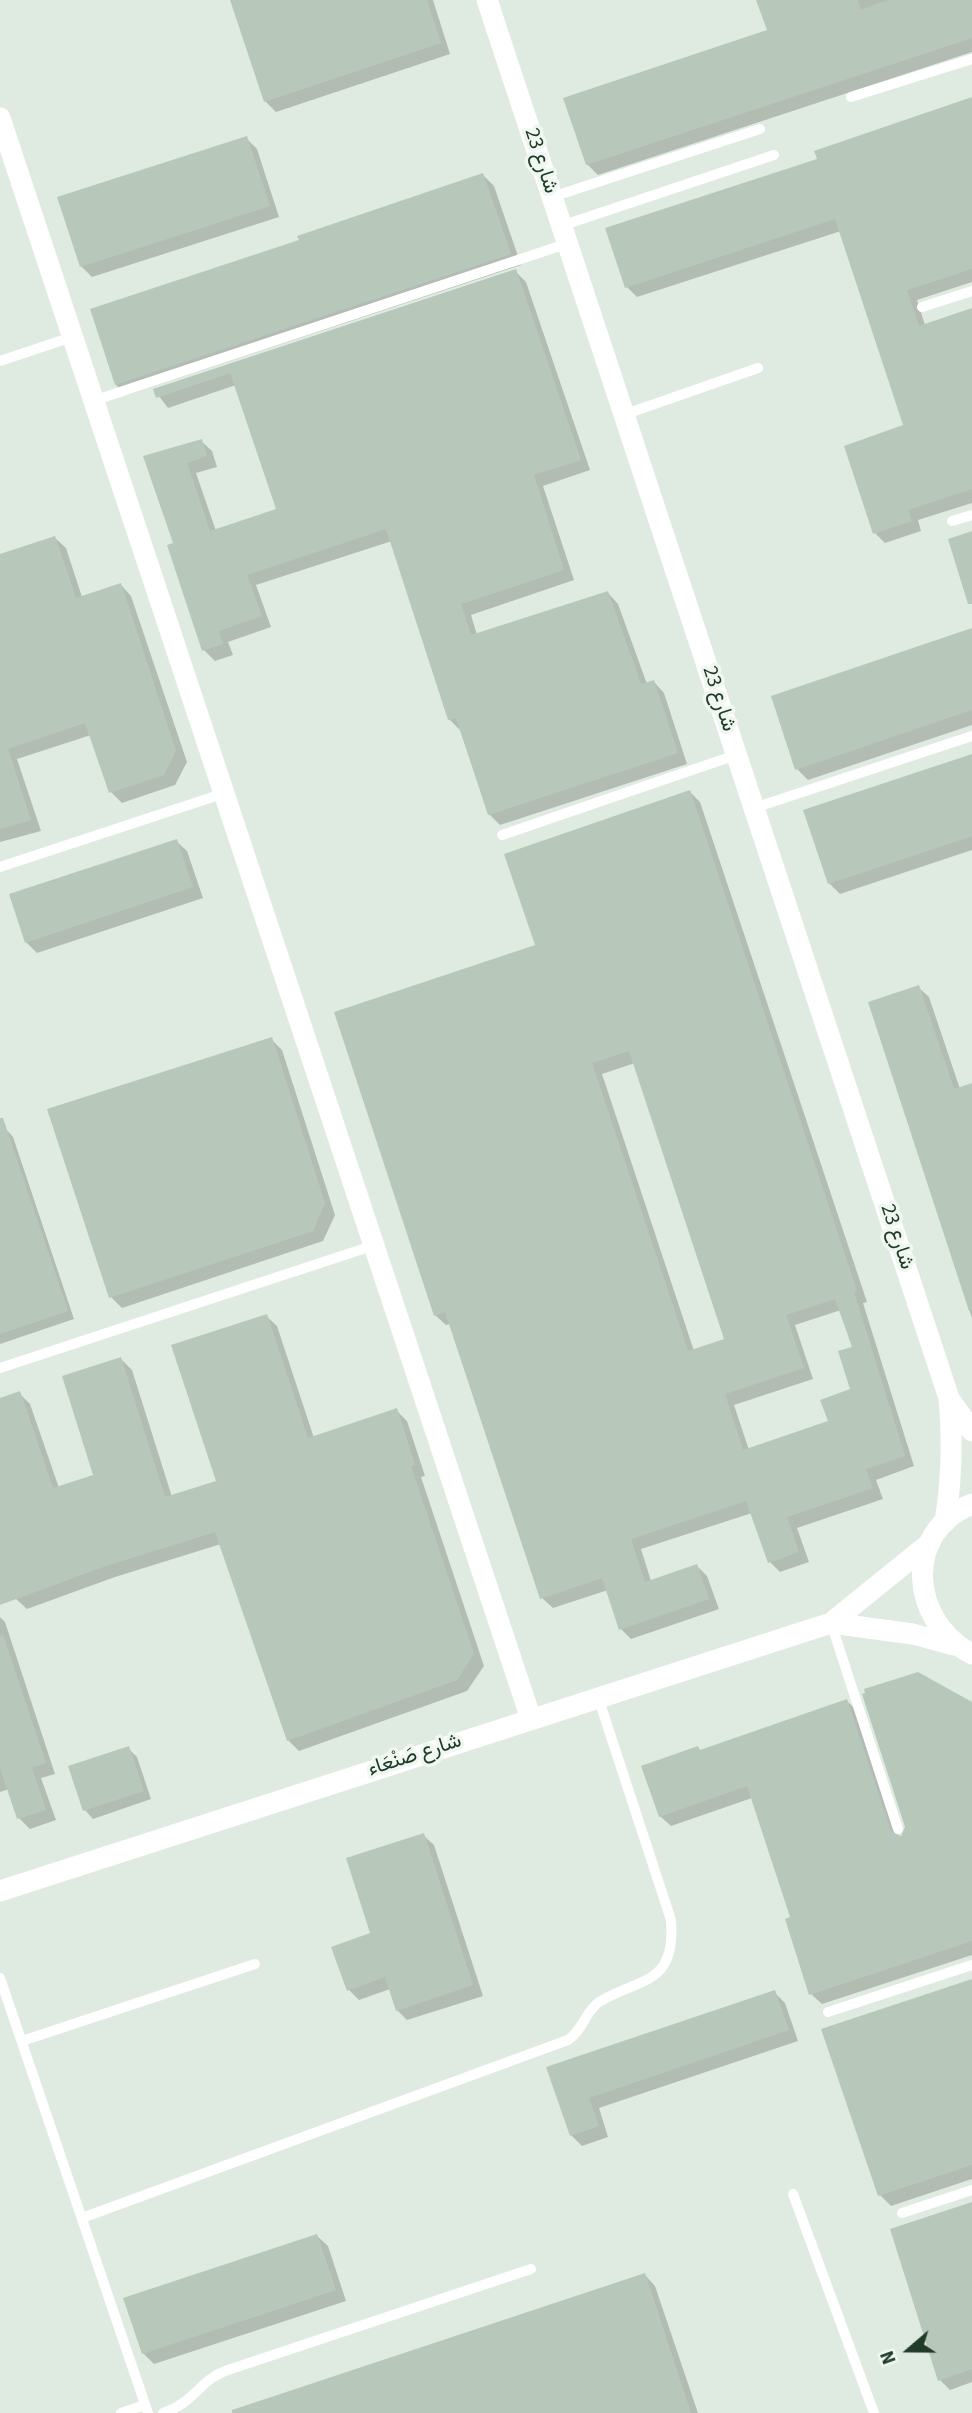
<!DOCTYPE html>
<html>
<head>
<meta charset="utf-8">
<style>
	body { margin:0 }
	#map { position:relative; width:972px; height:2413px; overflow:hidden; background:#dfebe0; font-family:"Source Sans 3",sans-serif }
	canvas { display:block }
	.north { position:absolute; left:874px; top:2315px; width:70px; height:70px; -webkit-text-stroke:5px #eff7f0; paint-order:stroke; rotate:250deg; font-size:19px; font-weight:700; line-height:28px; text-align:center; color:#203b28 }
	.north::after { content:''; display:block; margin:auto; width:24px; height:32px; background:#203b28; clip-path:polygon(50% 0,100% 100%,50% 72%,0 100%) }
</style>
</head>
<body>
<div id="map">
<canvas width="972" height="2413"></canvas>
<div class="north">N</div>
</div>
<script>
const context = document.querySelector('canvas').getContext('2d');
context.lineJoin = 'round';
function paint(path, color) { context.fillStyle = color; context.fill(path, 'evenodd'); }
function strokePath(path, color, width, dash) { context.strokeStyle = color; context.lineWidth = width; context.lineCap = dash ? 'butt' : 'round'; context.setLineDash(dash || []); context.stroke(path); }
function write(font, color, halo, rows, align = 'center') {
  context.font = font + ' "Source Sans 3",Vazirmatn,sans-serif'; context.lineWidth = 7; context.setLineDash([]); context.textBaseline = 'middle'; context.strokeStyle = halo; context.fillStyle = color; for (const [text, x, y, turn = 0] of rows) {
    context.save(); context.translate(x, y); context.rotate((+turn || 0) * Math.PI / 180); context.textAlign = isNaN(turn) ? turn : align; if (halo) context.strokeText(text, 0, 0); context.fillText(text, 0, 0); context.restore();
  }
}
paint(new Path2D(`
	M 232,0 L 433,0 L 450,54 L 276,112 L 265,101 Z
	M 758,0 L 972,0 L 972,52 L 598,175 L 587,164 L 769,31 Z
	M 972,99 L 972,282 L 917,300 L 925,325 L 972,310 L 972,503 L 918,520 L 921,531 L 885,543 L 875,533 L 905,426 L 841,231 L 637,297 L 627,287 L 819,160 Z
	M 246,138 L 257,149 L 279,217 L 92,277 L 81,266 Z
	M 483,175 L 494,186 L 521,265 L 127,395 L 116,385 L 301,241 Z
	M 515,271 L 526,282 L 590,470 L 543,486 L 574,580 L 471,615 L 477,635 L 608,593 L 618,604 L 647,684 L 654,682 L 664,693 L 687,764 L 500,825 L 489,814 L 460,730 L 449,719 L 392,541 L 256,585 L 271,627 L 228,642 L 233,655 L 215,661 L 204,650 L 175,544 L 146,457 L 201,441 L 212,451 L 217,467 L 196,473 L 216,531 L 278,510 L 236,385 L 168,408 L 155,391 Z
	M 55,538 L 66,548 L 82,597 L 121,585 L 131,596 L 187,762 L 175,785 L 122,803 L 111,792 L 91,735 L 17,759 L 41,831 L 0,842 L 0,556 Z
	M 972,630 L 972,725 L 808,780 L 797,769 Z
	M 972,755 L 972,850 L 840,894 L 829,883 Z
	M 690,792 L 700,802 L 867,1302 L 863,1303 L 914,1466 L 876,1480 L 883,1499 L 797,1528 L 809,1562 L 780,1572 L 770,1562 L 752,1513 L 641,1549 L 651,1581 L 697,1566 L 707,1576 L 719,1609 L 631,1639 L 621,1629 L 608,1590 L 553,1608 L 542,1598 L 451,1324 L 446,1325 L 435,1315 L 537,947 ZM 635,1063 L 727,1340 L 694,1351 L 602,1074 ZM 841,1310 L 855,1348 L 852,1390 L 830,1422 L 749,1450 L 734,1405 L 813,1379 L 795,1325 Z
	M 176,841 L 187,851 L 203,898 L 37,953 L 26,942 Z
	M 918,987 L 929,997 L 960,1089 L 972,1085 L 972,1318 L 870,1003 Z
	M 271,1039 L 282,1050 L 335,1215 L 323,1241 L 122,1308 L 111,1297 Z
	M 6,1129 L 13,1137 L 74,1319 L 0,1344 L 0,1131 Z
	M 266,1316 L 277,1326 L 314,1438 L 396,1410 L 407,1421 L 425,1476 L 421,1477 L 484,1666 L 467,1691 L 299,1751 L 288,1740 L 221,1544 L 115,1577 L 27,1609 L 16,1599 L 0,1558 L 0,1400 L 19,1393 L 30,1404 L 59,1488 L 96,1476 L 121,1359 L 132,1370 L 172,1497 L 219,1482 Z
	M 0,1617 L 5,1622 L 55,1774 L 41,1778 L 56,1820 L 30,1829 L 19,1818 L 9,1789 L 0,1792 Z
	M 847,1701 L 858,1712 L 898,1837 L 902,1838 L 972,1703 L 972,1955 L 822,2004 L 811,1994 L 792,1918 L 752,1798 L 671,1826 L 660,1816 L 698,1748 L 701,1751 Z
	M 128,1748 L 137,1757 L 151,1799 L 93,1819 L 85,1810 Z
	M 423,1835 L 434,1845 L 483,1996 L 407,2020 L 397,2010 L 390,1989 L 359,2000 L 349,1990 L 372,1934 Z
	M 972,1981 L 972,2179 L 891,2206 L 880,2195 Z
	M 774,1992 L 785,2003 L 798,2041 L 599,2108 L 608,2137 L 582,2146 L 571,2135 L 548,2069 Z
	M 972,2203 L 972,2382 L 950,2390 L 940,2380 Z
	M 317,2236 L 328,2246 L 346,2301 L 154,2364 L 143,2353 Z
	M 645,2275 L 655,2286 L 698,2413 L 265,2413 Z`), '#0003');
paint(new Path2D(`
	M 230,0 L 427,0 L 441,43 L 264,102 Z
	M 756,0 L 858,0 L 860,10 L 888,0 L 972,0 L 972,38 L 586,165 L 563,98 L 767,30 Z
	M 972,97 L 972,269 L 907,290 L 919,326 L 972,308 L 972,489 L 908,510 L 912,521 L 873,534 L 844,446 L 903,425 L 835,219 L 625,288 L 605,228 L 817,159 L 814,151 Z
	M 247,136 L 270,206 L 80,267 L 57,197 Z
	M 483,173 L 511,254 L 115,385 L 90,309 L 299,240 L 297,236 Z
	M 516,269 L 581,460 L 534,475 L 564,570 L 461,604 L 471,635 L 608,591 L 641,684 L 654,680 L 678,753 L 488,815 L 456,718 L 448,720 L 386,529 L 247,575 L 262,616 L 219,631 L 223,644 L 202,651 L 167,545 L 173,543 L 143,456 L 202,439 L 207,456 L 187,463 L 210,531 L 276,509 L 230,373 L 156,398 L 153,389 Z
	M 972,531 L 972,604 L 968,604 L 948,539 Z
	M 55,536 L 76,598 L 121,583 L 176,751 L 164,775 L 109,793 L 85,723 L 8,749 L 31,820 L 0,829 L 0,554 Z
	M 972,628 L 972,710 L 795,770 L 771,696 Z
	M 972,754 L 972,836 L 828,884 L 803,810 Z
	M 690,790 L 857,1291 L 854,1292 L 905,1456 L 866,1469 L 873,1488 L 787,1517 L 799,1552 L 768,1563 L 746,1501 L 631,1539 L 645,1582 L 697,1564 L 709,1599 L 619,1630 L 602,1578 L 540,1599 L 445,1312 L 434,1316 L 334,1012 L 535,945 L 504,854 ZM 629,1051 L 724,1339 L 688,1351 L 592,1063 ZM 835,1299 L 852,1347 L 838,1351 L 850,1389 L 820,1400 L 828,1421 L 743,1450 L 725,1394 L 804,1368 L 786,1315 Z
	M 177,839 L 193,887 L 25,943 L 9,894 Z
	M 919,985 L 954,1089 L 972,1083 L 972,1311 L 969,1311 L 868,1002 Z
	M 272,1037 L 325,1203 L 313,1231 L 109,1298 L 47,1109 Z
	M 0,1118 L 3,1118 L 68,1311 L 0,1334 Z
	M 267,1314 L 308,1438 L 397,1408 L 415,1465 L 411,1466 L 474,1654 L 457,1680 L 287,1741 L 215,1532 L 103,1567 L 0,1605 L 0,1398 L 20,1391 L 53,1488 L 93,1475 L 62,1376 L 121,1357 L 165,1497 L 216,1481 L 171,1345 Z
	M 3,1635 L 46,1763 L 32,1768 L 46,1810 L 17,1819 L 0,1768 L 0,1636 Z
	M 918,1672 L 972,1702 L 972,1941 L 809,1995 L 785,1919 L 790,1917 L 747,1786 L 659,1817 L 641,1766 L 698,1746 L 700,1750 L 847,1699 L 891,1831 L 901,1836 L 905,1827 L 862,1694 L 865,1693 L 864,1689 Z
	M 129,1746 L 144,1791 L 83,1811 L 68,1766 Z
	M 424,1833 L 473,1985 L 396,2011 L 385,1977 L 347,1991 L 331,1947 L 370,1933 L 346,1858 Z
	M 972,1979 L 972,2165 L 878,2196 L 821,2029 Z
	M 775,1990 L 789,2030 L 589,2098 L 599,2126 L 570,2136 L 546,2067 Z
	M 972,2202 L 972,2369 L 938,2381 L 890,2229 Z
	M 317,2234 L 336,2290 L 142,2354 L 123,2298 Z
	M 645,2273 L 691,2413 L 232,2413 L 232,2410 Z`), '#b7c8bb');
strokePath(new Path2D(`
	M 851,97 L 972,59
	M 552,197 L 760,129
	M 561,226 L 774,155
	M 922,307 L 972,291
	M 0,361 L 72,337
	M 93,401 L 566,244
	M 623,415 L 758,368
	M 952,521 L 972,515
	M 754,808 L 972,736
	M 502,835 L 736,755
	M 0,867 L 225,793
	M 0,1368 L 375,1245
	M 831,1623 L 898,1829
	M 0,1978 L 148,2413
	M 828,2012 L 972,1965
	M 22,2041 L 255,1964
	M 793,2194 L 874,2413
	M 902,2213 L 972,2190
	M 82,2218 L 568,2040 C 583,2030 585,2012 599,2002 C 640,1977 676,1986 671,1920 L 598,1697
	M 121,2413 L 145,2405
	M 163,2413 C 194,2403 199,2381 225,2371 L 531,2269`), '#fff', 10);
strokePath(new Path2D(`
	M 0,118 L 531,1719`), '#fff', 21);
strokePath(new Path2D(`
	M 487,0 L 949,1398 C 953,1441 952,1479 945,1522
	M 950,1400 L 972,1431
	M 972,1504 C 902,1532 910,1622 972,1654
	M 831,1623 L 913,1634 L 953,1645
	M 0,1891 L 831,1623 L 930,1543`), '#fff', 21);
write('21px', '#203b28', '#eff7f0', [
	["شارع 23",540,161,72],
	["شارع 23",718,699,72],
	["شارع 23",896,1237,72],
	["شارع صَنْعَاء",415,1756,-18]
]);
</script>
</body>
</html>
